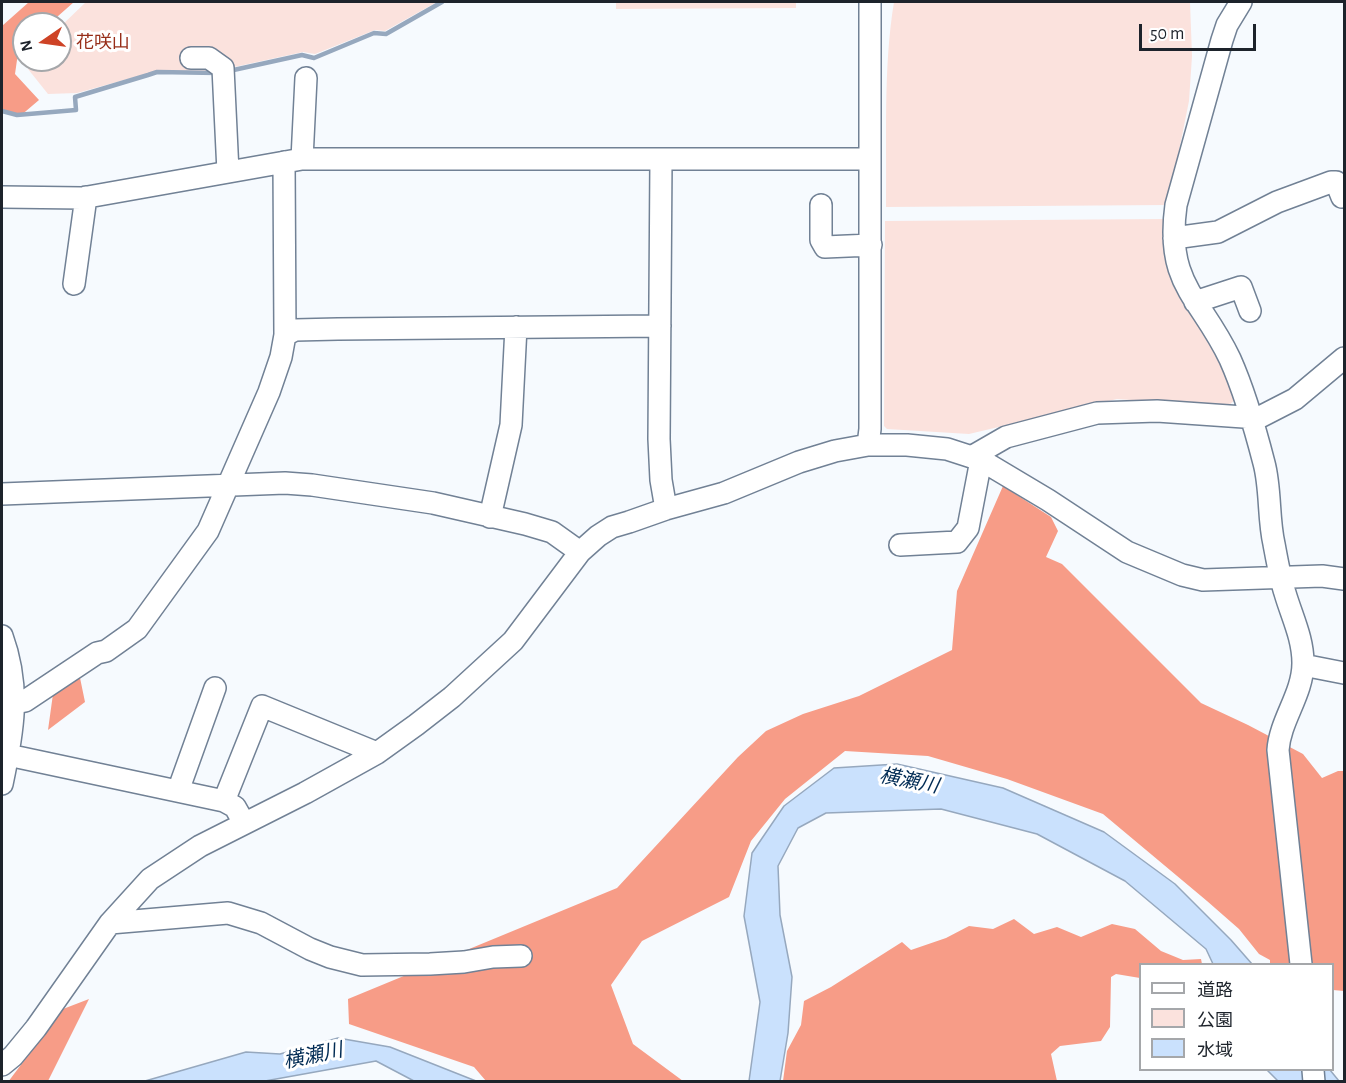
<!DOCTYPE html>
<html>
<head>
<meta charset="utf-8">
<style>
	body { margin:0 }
	#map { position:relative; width:1346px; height:1083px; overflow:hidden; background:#f6fafe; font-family:"Alegreya Sans","Noto Sans JP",sans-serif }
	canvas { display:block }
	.frame { position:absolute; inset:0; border:3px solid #1d232b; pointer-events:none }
	.legend { position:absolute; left:1139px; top:963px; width:195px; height:108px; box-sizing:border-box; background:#fff; border:2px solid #a5a7aa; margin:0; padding:8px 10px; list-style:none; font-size:18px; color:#1d232b }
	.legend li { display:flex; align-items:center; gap:12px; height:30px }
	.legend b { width:30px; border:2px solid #a5a7aa }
	.north { position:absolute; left:12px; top:12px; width:60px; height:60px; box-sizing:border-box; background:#fff; border:2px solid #a5a7aa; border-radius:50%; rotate:257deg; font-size:16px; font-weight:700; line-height:24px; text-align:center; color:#1d232b }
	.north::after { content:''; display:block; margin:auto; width:21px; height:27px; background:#ce4326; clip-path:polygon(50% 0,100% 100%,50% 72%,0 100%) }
	.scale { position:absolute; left:1139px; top:24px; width:117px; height:27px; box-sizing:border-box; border:3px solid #1d232b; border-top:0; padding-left:8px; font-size:18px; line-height:21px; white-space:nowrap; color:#1d232b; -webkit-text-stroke:4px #fff; paint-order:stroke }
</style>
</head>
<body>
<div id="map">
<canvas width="1346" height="1083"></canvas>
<div class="frame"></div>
<ul class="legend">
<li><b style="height:8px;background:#fff"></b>道路</li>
<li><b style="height:16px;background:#fbe2dd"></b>公園</li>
<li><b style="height:16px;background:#cae1fd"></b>水域</li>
</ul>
<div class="north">N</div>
<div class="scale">50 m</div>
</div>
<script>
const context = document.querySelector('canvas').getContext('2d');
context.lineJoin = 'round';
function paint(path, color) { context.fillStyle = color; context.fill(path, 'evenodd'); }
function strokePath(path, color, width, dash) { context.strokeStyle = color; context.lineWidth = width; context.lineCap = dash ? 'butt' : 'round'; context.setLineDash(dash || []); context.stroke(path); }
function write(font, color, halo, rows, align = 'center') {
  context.font = font + ' "Alegreya Sans","Noto Sans JP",sans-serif'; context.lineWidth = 6; context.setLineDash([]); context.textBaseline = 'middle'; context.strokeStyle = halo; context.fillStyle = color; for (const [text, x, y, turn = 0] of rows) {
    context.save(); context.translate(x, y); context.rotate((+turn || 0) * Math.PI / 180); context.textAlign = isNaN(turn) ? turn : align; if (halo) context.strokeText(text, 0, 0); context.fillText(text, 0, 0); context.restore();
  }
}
paint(new Path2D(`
	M 86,2 L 437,2 L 385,31 L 375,30 L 315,54 L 303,52 L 216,71 L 157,71 L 77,93 L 48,94 L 28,69 L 32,60 L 60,60 L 60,27 Z
	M 616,2 L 796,2 L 796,8 L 616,9 Z
	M 894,2 L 1190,2 L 1192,56 L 1189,101 L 1168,205 L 886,207 C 887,139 883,69 894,2 Z
	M 1168,219 L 1238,397 L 1227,407 L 1117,399 L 969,434 L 887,429 L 884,426 L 885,221 Z`), '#fbe2dd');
paint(new Path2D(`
	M 29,2 L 74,2 L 49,24 L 24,24 L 24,47 L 18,53 L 15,74 L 39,100 L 19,117 L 2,110 L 2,26 Z
	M 1003,486 L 1051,517 L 1058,531 L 1046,557 L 1062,564 L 1201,703 L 1248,725 L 1303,754 L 1322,778 L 1338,771 L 1344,771 L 1344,991 L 1333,990 L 1332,964 L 1270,964 L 1270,960 L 1259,954 L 1239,929 L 1207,901 L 1103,814 L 1007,779 L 928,756 L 845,751 L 785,799 L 751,841 L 729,897 L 642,941 L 611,985 L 633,1044 L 683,1081 L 486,1081 L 474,1067 L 349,1024 L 348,999 L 617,888 L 738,757 L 766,731 L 803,714 L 859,696 L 952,650 L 957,591 Z
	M 79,673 L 85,702 L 48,730 L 53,694 Z
	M 1014,919 L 1034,934 L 1057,927 L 1081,937 L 1112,924 L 1135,929 L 1161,951 L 1183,960 L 1201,959 L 1202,964 L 1140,964 L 1140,978 L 1116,974 L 1111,977 L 1110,1027 L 1101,1041 L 1060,1046 L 1051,1054 L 1057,1081 L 783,1081 L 787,1051 L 801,1025 L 804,1001 L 831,987 L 902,942 L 911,950 L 946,938 L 969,926 L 993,929 Z
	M 89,999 L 48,1081 L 8,1082 L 63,1009 Z`), '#f79c87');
const water = new Path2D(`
	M 897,764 L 1003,788 L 1104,832 L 1175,884 L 1231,940 L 1252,964 L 1213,964 L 1206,949 L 1125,881 L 1037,834 L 941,809 L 826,813 L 798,828 L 778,866 L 780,915 L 792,977 L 788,1033 L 780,1081 L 749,1081 L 760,1002 L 744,916 L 752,853 L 784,806 L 834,768 Z
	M 338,1038 L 390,1047 L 476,1081 L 414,1081 L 376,1061 L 265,1081 L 145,1081 L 246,1052 L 280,1054 Z
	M 1267,1070 L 1330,1070 L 1339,1081 L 1278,1081 Z`);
paint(water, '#cae1fd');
strokePath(water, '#96a8be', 1.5);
strokePath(new Path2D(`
	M 229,71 L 302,55 L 314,58 L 374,33 L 386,34 L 442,2
	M 2,111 L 17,115 L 76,110 L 75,97 L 148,75 L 157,72 L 218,73`), '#96a8be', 4.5);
const minor = new Path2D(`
	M 1241,2 L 1227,25 L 1222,40 L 1176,205 C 1165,285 1200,296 1230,359 C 1243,388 1256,432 1264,463 C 1271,489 1268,518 1274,544 C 1277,560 1280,578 1285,593 C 1292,617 1303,638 1303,663 C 1303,694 1280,720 1278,750 L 1301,964
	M 191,58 L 209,58 L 223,68 L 228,172
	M 302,159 L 306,78
	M 661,159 L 659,439 L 661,480 L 666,509
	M 2,197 L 82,198 L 302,159 L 870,159
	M 821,205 L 821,240 L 825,247 L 871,245
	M 1174,238 L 1218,232 L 1277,202 L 1331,182 L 1336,182 L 1342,197
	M 74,284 L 86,197
	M 1195,302 L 1241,287 L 1250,311
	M 285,335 L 295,330 L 338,329 L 660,326
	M 868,445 L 870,429 L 870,2
	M 973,456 L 1006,437 L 1097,413 L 1157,411 L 1258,418 L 1295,399 L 1344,358
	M 2,494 L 285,483 L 312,485 L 433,503 L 525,524 L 552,532 L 580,552
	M 490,517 L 511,425 L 516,327
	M 900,545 L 957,542 L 968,528 L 981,460
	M 2,636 C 21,688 13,732 2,784
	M 1303,665 L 1344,673
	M 15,703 L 25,701 L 97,653 L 106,651 L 137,629 L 208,531 L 269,392 L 281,357 L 285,335 L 284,162
	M 8,755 L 224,801 L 235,807 L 244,823
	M 178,791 L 215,688
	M 224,801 L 262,706 L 377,753
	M 110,923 L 228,913 L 261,923 L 310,949 L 330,957 L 362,965 L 430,964 L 464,962 L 493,957 L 521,956
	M 2,1065 L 13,1056 L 36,1028 L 110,923 L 150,879 L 200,846 L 305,793 L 377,753 L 416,725 L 452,697 L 513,641 L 580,552 L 598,536 L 612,527 L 629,522 L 666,509 L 724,493 L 799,462 L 835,451 L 868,445 L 907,445 L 947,449 L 981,460 L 1048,500 L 1127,552 L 1182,575 L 1203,580 L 1322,576 L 1344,579
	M 1313,1070 L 1314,1082`);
strokePath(minor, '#718195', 24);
strokePath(minor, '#fff', 21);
write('18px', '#972e19', '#fff', [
	["花咲山",103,43]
]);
write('italic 20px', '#012b54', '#fff', [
	["横瀬川",909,781,11],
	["横瀬川",313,1056,-12]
]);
</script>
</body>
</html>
